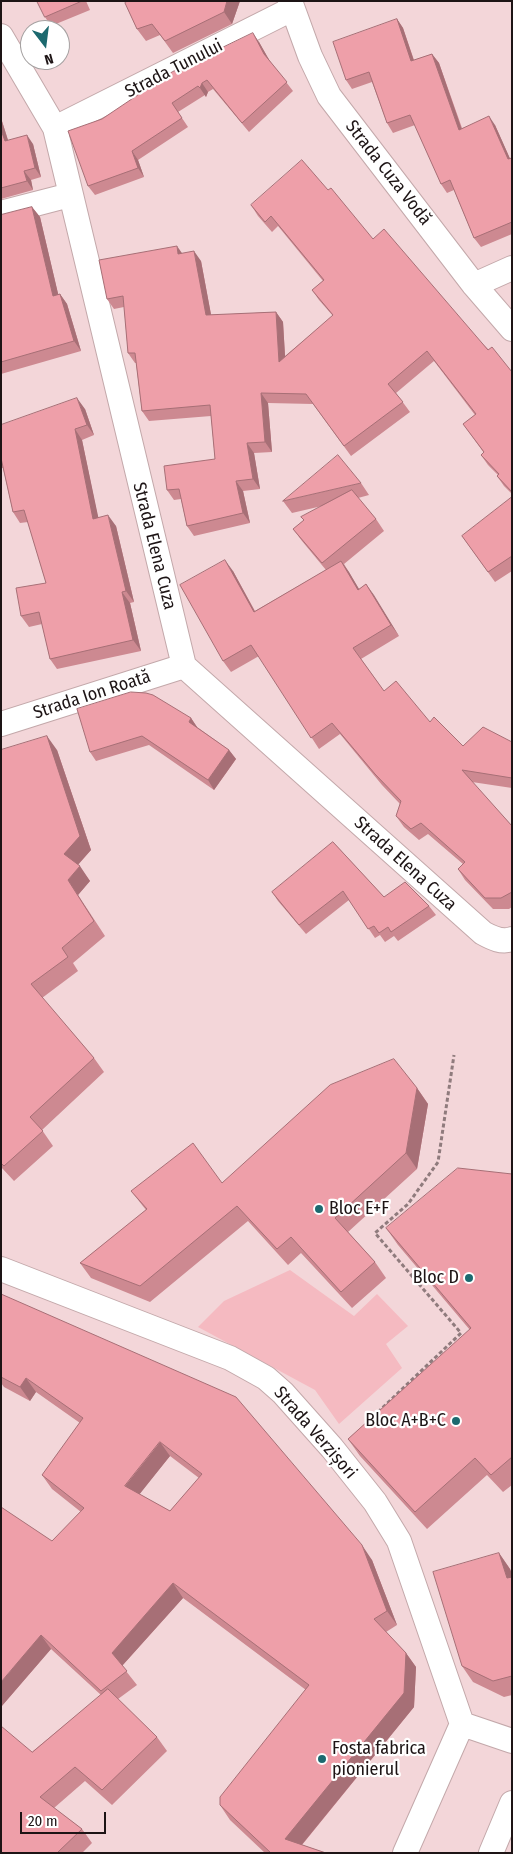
<!DOCTYPE html>
<html>
<head>
<meta charset="utf-8">
<style>
	body { margin:0 }
	#map { position:relative; width:513px; height:1854px; overflow:hidden; background:#f3d6d9; font-family:"Fira Sans Condensed",sans-serif }
	canvas { display:block }
	.frame { position:absolute; inset:0; border:2px solid #1d1415; pointer-events:none }
	.north { position:absolute; left:20px; top:20px; width:50px; height:50px; box-sizing:border-box; background:#fff; border:1px solid #a5a1a1; border-radius:50%; rotate:165deg; font-size:14px; font-weight:700; line-height:20px; text-align:center; color:#1d1415 }
	.north::after { content:''; display:block; margin:auto; width:18px; height:22px; background:#1c696f; clip-path:polygon(50% 0,100% 100%,50% 72%,0 100%) }
	.scale { position:absolute; left:20px; top:1812px; width:86px; height:22px; box-sizing:border-box; border:2px solid #1d1415; border-top:0; padding-left:6px; font-size:15px; line-height:18px; white-space:nowrap; color:#1d1415; -webkit-text-stroke:4px #fff; paint-order:stroke }
</style>
</head>
<body>
<div id="map">
<canvas width="513" height="1854"></canvas>
<div class="frame"></div>
<div class="north">N</div>
<div class="scale">20 m</div>
</div>
<script>
const context = document.querySelector('canvas').getContext('2d');
context.lineJoin = 'round';
function paint(path, color) { context.fillStyle = color; context.fill(path, 'evenodd'); }
function strokePath(path, color, width, dash) { context.strokeStyle = color; context.lineWidth = width; context.lineCap = dash ? 'butt' : 'round'; context.setLineDash(dash || []); context.stroke(path); }
function write(font, color, halo, rows, align = 'center') {
  context.font = font + ' "Fira Sans Condensed",sans-serif'; context.lineWidth = 4.5; context.setLineDash([]); context.textBaseline = 'middle'; context.strokeStyle = halo; context.fillStyle = color; for (const [text, x, y, turn = 0] of rows) {
    context.save(); context.translate(x, y); context.rotate((+turn || 0) * Math.PI / 180); context.textAlign = isNaN(turn) ? turn : align; if (halo) context.strokeText(text, 0, 0); context.fillText(text, 0, 0); context.restore();
  }
}
paint(new Path2D(`
	M 290,1270 L 354,1316 L 377,1294 L 408,1326 L 386,1344 L 402,1368 L 339,1424 L 315,1390 L 198,1327 L 224,1301 Z`), '#f5bac1');
const minor = new Path2D(`
	M 290,1 L 310,56 L 329,96 L 474,285 L 512,329
	M 1,36 L 55,128 L 184,666 L 483,933 C 492,938 502,943 512,939
	M 55,128 L 292,9
	M 1,213 L 70,195
	M 474,285 L 512,268
	M 1,724 L 184,666
	M 1,1269 L 230,1358 L 266,1378 L 283,1393 L 332,1448 L 375,1502 L 399,1541 L 462,1724
	M 462,1724 L 512,1741
	M 405,1853 L 462,1724
	M 491,1853 L 512,1803`);
strokePath(minor, '#c3a8aa', 26);
strokePath(new Path2D(`
	M 378,1412 L 461,1333 L 375,1233 L 408,1204 L 438,1162 L 454,1055`), '#8f7b7d', 3, [4, 2.5]);
strokePath(minor, '#fff', 24);
paint(new Path2D(`
	M 37,1 L 86,1 L 90,10 L 51,26 L 45,17 Z
	M 240,1 L 232,24 L 173,53 L 160,35 L 146,41 L 137,29 L 125,3 Z
	M 397,19 L 403,28 L 414,60 L 432,54 L 439,63 L 462,128 L 495,125 L 510,159 L 512,158 L 512,234 L 481,247 L 474,238 L 454,190 L 447,193 L 441,184 L 415,125 L 393,133 L 387,123 L 372,82 L 352,89 L 346,80 Z
	M 259,42 L 269,60 L 293,91 L 249,132 L 213,89 L 208,92 L 206,97 L 205,95 L 178,112 L 188,127 L 138,160 L 144,177 L 95,195 L 88,186 L 102,119 Z
	M 1,118 L 8,140 L 33,144 L 41,177 L 31,180 L 33,190 L 1,199 Z
	M 251,205 L 373,239 L 512,372 L 512,494 L 504,486 L 497,476 L 498,475 L 488,465 L 481,455 L 484,453 L 463,424 L 475,415 L 434,361 L 396,393 L 410,412 L 351,456 L 313,404 L 268,403 L 272,452 L 254,453 L 260,489 L 243,491 L 250,523 L 194,536 L 187,526 L 181,499 L 174,500 L 167,490 L 215,459 L 211,416 L 149,421 L 142,411 L 136,363 L 135,363 L 128,353 L 124,307 L 114,309 L 107,299 L 182,254 L 201,261 L 211,315 L 276,312 L 283,322 L 285,356 L 333,316 L 319,300 L 312,290 L 323,281 L 278,226 L 272,232 L 258,216 Z
	M 32,207 L 40,217 L 58,294 L 60,294 L 67,304 L 81,351 L 1,374 L 1,215 Z
	M 85,409 L 94,435 L 82,440 L 98,518 L 116,526 L 134,602 L 130,603 L 141,651 L 57,669 L 50,659 L 42,624 L 29,627 L 21,616 L 46,583 L 28,522 L 20,523 L 13,512 L 3,468 L 1,468 L 1,425 Z
	M 361,483 L 369,495 L 358,498 L 376,519 L 384,531 L 344,564 L 359,589 L 366,584 L 399,636 L 361,659 L 384,691 L 430,722 L 463,746 L 512,742 L 512,788 L 472,782 L 512,826 L 512,907 L 509,909 L 493,909 L 465,880 L 458,869 L 463,864 L 428,834 L 419,840 L 404,827 L 396,816 L 400,804 L 382,785 L 340,734 L 319,749 L 259,656 L 231,672 L 223,661 L 233,571 L 255,611 L 326,570 L 302,541 L 293,529 L 304,520 L 301,517 L 322,506 L 292,513 L 283,501 Z
	M 512,497 L 512,571 L 495,582 L 462,536 Z
	M 191,718 L 197,727 L 229,750 L 236,759 L 214,790 L 149,745 L 96,761 L 90,752 Z
	M 1,750 L 57,750 L 91,850 L 78,865 L 90,881 L 78,895 L 105,936 L 73,963 L 78,971 L 42,998 L 94,1058 L 104,1072 L 42,1130 L 53,1146 L 14,1181 L 1,1167 Z
	M 333,842 L 384,897 L 429,906 L 436,915 L 398,941 L 394,936 L 385,942 L 380,935 L 375,938 L 349,900 L 306,934 L 278,901 L 272,892 Z
	M 417,1088 L 428,1104 L 417,1169 L 348,1232 L 375,1262 L 386,1278 L 352,1308 L 301,1253 L 288,1265 L 248,1221 L 150,1302 L 91,1278 L 80,1263 L 146,1210 L 131,1191 L 222,1183 Z
	M 512,1174 L 512,1485 L 503,1492 L 487,1475 L 427,1529 L 360,1456 L 348,1439 L 470,1330 L 398,1245 L 386,1228 Z
	M 1,1294 L 372,1560 L 397,1625 L 386,1632 L 406,1653 L 416,1667 L 414,1707 L 302,1845 L 326,1853 L 265,1853 L 230,1820 L 220,1805 L 306,1690 L 183,1598 L 122,1666 L 137,1685 L 118,1699 L 157,1737 L 167,1751 L 112,1805 L 85,1781 L 54,1808 L 82,1829 L 92,1843 L 82,1853 L 1,1853 L 32,1752 L 101,1695 L 51,1649 L 1,1707 L 52,1541 L 81,1512 L 52,1489 L 42,1475 L 80,1423 L 36,1392 L 30,1401 L 4,1387 L 1,1383 ZM 170,1456 L 199,1478 L 170,1511 L 139,1494 Z
	M 499,1553 L 510,1569 L 512,1574 L 512,1695 L 504,1697 L 473,1682 L 462,1666 Z`), '#cd8991');
paint(new Path2D(`
	M 227,1 L 240,1 L 232,24 L 224,12 Z
	M 397,19 L 403,28 L 417,70 L 411,61 Z
	M 253,33 L 259,42 L 271,63 L 264,54 Z
	M 432,54 L 439,63 L 465,139 L 459,130 Z
	M 202,83 L 208,92 L 206,97 L 200,88 Z
	M 489,116 L 495,125 L 512,163 L 508,159 Z
	M 1,118 L 11,150 L 5,141 L 1,130 Z
	M 27,135 L 33,144 L 41,177 L 35,168 Z
	M 132,151 L 138,160 L 144,177 L 138,168 Z
	M 24,171 L 31,180 L 33,190 L 27,181 Z
	M 32,207 L 40,217 L 61,306 L 53,296 Z
	M 177,246 L 184,256 L 178,254 Z
	M 194,251 L 201,261 L 213,325 L 206,315 Z
	M 60,294 L 67,304 L 81,351 L 74,341 Z
	M 276,312 L 283,322 L 286,372 L 279,362 Z
	M 261,393 L 268,403 L 272,452 L 265,442 Z
	M 77,398 L 85,409 L 94,435 L 87,425 Z
	M 75,429 L 82,440 L 101,530 L 93,519 Z
	M 247,443 L 254,453 L 260,489 L 253,479 Z
	M 236,481 L 243,491 L 250,523 L 243,513 Z
	M 108,515 L 116,526 L 134,602 L 126,591 Z
	M 225,560 L 233,571 L 261,623 L 254,612 Z
	M 341,561 L 349,572 L 366,601 L 358,590 Z
	M 366,584 L 374,595 L 399,636 L 391,625 Z
	M 122,592 L 130,603 L 141,651 L 133,640 Z
	M 191,718 L 197,727 L 195,731 L 189,722 Z
	M 47,736 L 57,750 L 91,850 L 74,869 L 64,854 Z
	M 229,750 L 236,759 L 214,790 L 208,780 Z
	M 80,866 L 90,881 L 78,895 L 105,936 L 68,880 Z
	M 417,1088 L 428,1104 L 417,1169 L 406,1153 Z
	M 26,1378 L 36,1392 L 30,1401 L 20,1387 Z
	M 160,1442 L 170,1456 L 135,1500 L 125,1486 Z
	M 362,1545 L 372,1560 L 397,1625 L 387,1611 Z
	M 499,1553 L 510,1569 L 512,1574 L 512,1585 L 507,1578 Z
	M 173,1583 L 183,1598 L 121,1667 L 112,1653 Z
	M 41,1635 L 51,1649 L 1,1707 L 1,1682 Z
	M 406,1653 L 416,1667 L 414,1707 L 295,1853 L 285,1839 Z`), '#a76f76');
const building = new Path2D(`
	M 37,1 L 82,1 L 45,17 Z
	M 128,1 L 227,1 L 224,12 L 165,41 L 152,24 L 137,29 L 125,3 Z
	M 397,19 L 411,61 L 432,54 L 459,130 L 489,116 L 508,159 L 512,158 L 512,222 L 474,238 L 450,180 L 441,184 L 410,115 L 387,123 L 369,72 L 346,80 L 333,42 Z
	M 253,33 L 264,54 L 287,82 L 242,123 L 207,80 L 202,83 L 200,88 L 198,86 L 172,103 L 182,118 L 132,151 L 138,168 L 88,186 L 68,131 L 102,119 L 172,72 Z
	M 1,130 L 5,141 L 27,135 L 35,168 L 24,171 L 27,181 L 1,188 Z
	M 302,160 L 328,190 L 331,188 L 373,239 L 384,229 L 488,350 L 492,347 L 512,372 L 512,492 L 497,476 L 499,474 L 481,455 L 484,452 L 463,424 L 476,414 L 427,351 L 388,384 L 403,402 L 344,446 L 306,394 L 261,393 L 265,442 L 247,443 L 253,479 L 236,481 L 243,513 L 187,526 L 179,489 L 167,490 L 164,466 L 215,459 L 210,405 L 142,411 L 135,353 L 128,353 L 123,296 L 107,299 L 99,260 L 177,246 L 178,254 L 194,251 L 206,315 L 276,312 L 279,362 L 333,315 L 312,290 L 324,280 L 271,216 L 265,222 L 251,205 Z
	M 32,207 L 53,296 L 60,294 L 74,341 L 1,362 L 1,215 Z
	M 77,398 L 87,425 L 75,429 L 93,519 L 108,515 L 126,591 L 122,592 L 133,640 L 50,659 L 39,612 L 21,616 L 16,588 L 46,583 L 24,510 L 13,512 L 1,458 L 1,425 Z
	M 338,455 L 361,483 L 283,501 Z
	M 352,490 L 376,519 L 322,563 L 293,529 L 304,520 L 301,517 Z
	M 512,497 L 512,556 L 488,572 L 462,536 Z
	M 225,560 L 254,612 L 341,561 L 358,590 L 366,584 L 391,625 L 353,648 L 384,691 L 396,681 L 430,722 L 434,717 L 463,746 L 483,727 L 512,742 L 512,778 L 462,770 L 512,826 L 512,892 L 501,898 L 485,898 L 458,869 L 465,862 L 421,823 L 411,829 L 396,816 L 401,801 L 375,774 L 332,723 L 311,738 L 251,645 L 223,661 L 180,585 Z
	M 131,692 L 146,693 L 153,695 L 191,718 L 189,722 L 229,750 L 208,780 L 142,736 L 90,752 L 77,709 Z
	M 47,736 L 80,836 L 64,854 L 80,866 L 68,880 L 94,921 L 62,948 L 68,957 L 31,984 L 94,1058 L 30,1117 L 43,1131 L 4,1166 L 1,1163 L 1,750 Z
	M 333,842 L 384,897 L 405,882 L 429,906 L 391,932 L 388,927 L 379,933 L 374,926 L 368,929 L 343,891 L 299,925 L 272,892 Z
	M 394,1059 L 417,1088 L 406,1153 L 335,1218 L 375,1262 L 341,1292 L 291,1237 L 277,1249 L 237,1206 L 140,1286 L 80,1263 L 147,1209 L 131,1191 L 193,1143 L 222,1183 L 330,1085 Z
	M 458,1168 L 512,1174 L 512,1457 L 491,1475 L 475,1458 L 415,1512 L 348,1439 L 471,1328 L 386,1228 Z
	M 1,1294 L 236,1397 L 362,1545 L 387,1611 L 374,1619 L 406,1653 L 404,1693 L 285,1839 L 326,1853 L 271,1853 L 220,1805 L 220,1797 L 309,1685 L 173,1583 L 112,1653 L 127,1671 L 101,1691 L 41,1635 L 1,1682 L 1,1507 L 52,1541 L 84,1508 L 42,1475 L 83,1418 L 26,1378 L 20,1387 L 1,1377 ZM 160,1442 L 202,1474 L 170,1511 L 125,1486 Z
	M 499,1553 L 507,1578 L 512,1577 L 512,1676 L 493,1681 L 462,1666 L 433,1572 Z
	M 108,1689 L 157,1737 L 102,1790 L 75,1767 L 40,1797 L 82,1829 L 57,1853 L 1,1853 L 1,1726 L 32,1752 Z`);
paint(building, '#ee9fa9');
strokePath(building, '#a76f76', 1);
for (const [x, y, r, color] of [
	[319,1209,5,"#1c696f"],
	[469,1278,5,"#1c696f"],
	[456,1421,5,"#1c696f"],
	[322,1759,5,"#1c696f"]
]) { const dot = new Path2D(); dot.arc(x, y, r, 0, 2 * Math.PI); context.fillStyle = color; context.fill(dot); strokePath(dot, '#fff', 2); }
write('18px', '#1d1415', '#fff', [
	["Strada Tunului",174,69,-27],
	["Strada Cuza Vodă",388,173,52],
	["Strada Elena Cuza",154,546,76],
	["Strada Ion Roată",92,695,-18],
	["Strada Elena Cuza",405,864,42],
	["Strada Verzișori",315,1433,49]
]);
write('18px', '#1d1415', '#fff', [
	["Bloc E+F",329,1209],
	["Bloc D",459,1278,"right"],
	["Bloc A+B+C",446,1421,"right"],
	["Fosta fabrica",332,1749],
	["pionierul",332,1770]
], 'left');
</script>
</body>
</html>
